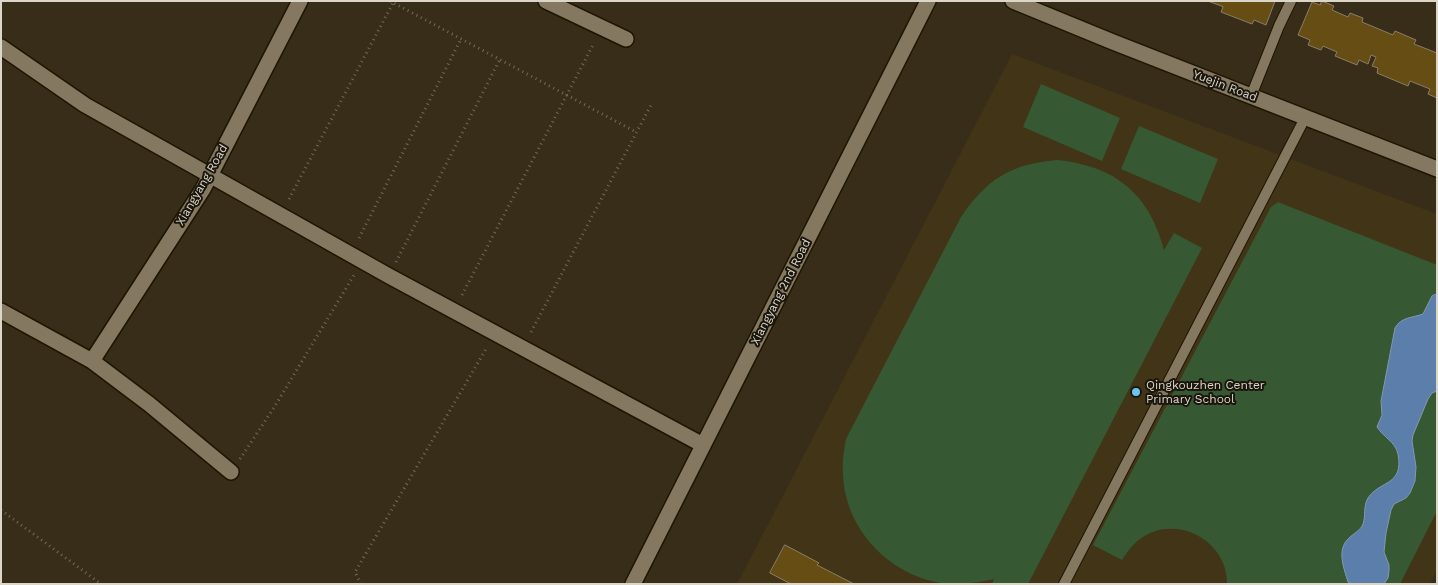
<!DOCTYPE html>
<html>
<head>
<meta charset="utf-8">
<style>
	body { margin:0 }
	#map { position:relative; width:1438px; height:585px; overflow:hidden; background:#372d18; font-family:"Work Sans",sans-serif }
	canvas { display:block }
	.frame { position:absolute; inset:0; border:2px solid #dcd6c9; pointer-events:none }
</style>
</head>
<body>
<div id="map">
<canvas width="1438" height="585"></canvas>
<div class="frame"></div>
</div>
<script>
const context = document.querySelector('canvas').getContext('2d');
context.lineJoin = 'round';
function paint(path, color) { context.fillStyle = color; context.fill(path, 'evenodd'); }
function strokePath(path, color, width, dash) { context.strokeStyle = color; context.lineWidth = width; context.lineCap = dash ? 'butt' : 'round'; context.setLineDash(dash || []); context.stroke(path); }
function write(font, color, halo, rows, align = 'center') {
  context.font = font + ' "Work Sans",sans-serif'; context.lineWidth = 4; context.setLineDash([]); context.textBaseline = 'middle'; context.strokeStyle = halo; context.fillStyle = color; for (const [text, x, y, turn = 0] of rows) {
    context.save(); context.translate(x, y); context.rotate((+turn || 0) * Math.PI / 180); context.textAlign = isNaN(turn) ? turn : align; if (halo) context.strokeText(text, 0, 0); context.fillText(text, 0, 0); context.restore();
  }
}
paint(new Path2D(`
	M 1012,54 L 1437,214 L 1437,570 L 1430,584 L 737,584 Z`), '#413417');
paint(new Path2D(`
	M 1041,84 L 1120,118 L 1102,161 L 1023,127 Z
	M 1139,126 L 1218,159 L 1200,203 L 1121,169 Z
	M 1057,160 C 1115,166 1149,193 1164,250 L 1174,233 L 1202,248 L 1028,584 L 992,584 L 994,579 C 977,583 958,585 941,583 C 887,574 844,527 843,473 C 842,461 844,450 846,439 L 961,217 C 987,179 1011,164 1057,160 Z
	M 1278,202 L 1437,265 L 1437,511 L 1400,584 L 1227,584 C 1228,540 1175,513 1140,539 C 1132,545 1127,552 1122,560 L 1093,545 L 1271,207 Z`), '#365933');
const water = new Path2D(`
	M 1437,294 L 1437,391 L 1432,393 L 1428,399 L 1413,435 L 1412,441 L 1416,467 L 1415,481 L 1410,493 L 1406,498 L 1394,504 L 1391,510 L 1386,533 L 1384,552 L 1389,565 L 1389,571 L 1388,578 L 1384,584 L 1351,584 L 1348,582 C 1344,568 1336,550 1349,538 C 1354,533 1360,531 1363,524 C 1366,516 1363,506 1368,498 C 1380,480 1404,486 1398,454 C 1395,441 1383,437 1377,427 L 1382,415 L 1381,401 L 1395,328 C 1401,317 1412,318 1423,314 L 1432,296 Z`);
paint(water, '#5b7eaa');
strokePath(water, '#8298b3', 1);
const building = new Path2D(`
	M 1208,1 L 1275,1 L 1266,25 L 1254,20 L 1252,24 L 1221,12 L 1223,7 Z
	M 1322,1 L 1334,6 L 1332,10 L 1348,17 L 1350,13 L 1363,18 L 1362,22 L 1393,35 L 1395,31 L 1416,40 L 1414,44 L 1437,53 L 1437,98 L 1428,94 L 1430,89 L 1410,81 L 1408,86 L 1377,73 L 1378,68 L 1372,66 L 1376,57 L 1371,55 L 1368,64 L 1359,60 L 1357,65 L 1335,56 L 1337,52 L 1323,46 L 1321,50 L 1308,45 L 1310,40 L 1298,35 L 1312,2 L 1320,5 Z
	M 785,545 L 819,563 L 817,565 L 854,584 L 791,584 L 770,573 Z`);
paint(building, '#654d14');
strokePath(building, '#8a7e67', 1);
const service = new Path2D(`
	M 1251,96 L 1279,26 L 1291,1
	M 1064,584 L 1305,118`);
const minor = new Path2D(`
	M 546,1 L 626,39
	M 1,47 L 85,105 L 389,276 L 703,445
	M 1,311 L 92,361 L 149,404 L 231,472
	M 92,361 L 203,189 L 300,1
	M 633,584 L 928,1`);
const tertiary = new Path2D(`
	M 1013,1 L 1113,42 L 1437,169`);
strokePath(service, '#1e1502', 12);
strokePath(minor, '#1e1502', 18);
strokePath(tertiary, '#1e1502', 18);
strokePath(new Path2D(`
	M 390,1 L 636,132
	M 289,199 L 394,1
	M 359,238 L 461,39
	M 396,262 L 500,59
	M 462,295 L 594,43
	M 531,332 L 652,103
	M 240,459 L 275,406 L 354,275
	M 1,510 L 101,584
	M 361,584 L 355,572 L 486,349`), '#746b59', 3, [1, 4]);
strokePath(service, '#847861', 10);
strokePath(minor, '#847861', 15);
strokePath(tertiary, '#847861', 15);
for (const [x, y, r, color] of [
	[1136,392,5,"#6bc3f2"]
]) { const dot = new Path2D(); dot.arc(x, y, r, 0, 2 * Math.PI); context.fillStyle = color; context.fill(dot); strokePath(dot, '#1b160d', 2); }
write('12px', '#dcd6c9', '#1b160d', [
	["Yuejin Road",1225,86,21],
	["Xiangyang Road",202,185,-60],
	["Xiangyang 2nd Road",781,292,-63]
]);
write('12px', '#dcd6c9', '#1b160d', [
	["Qingkouzhen Center",1146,385],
	["Primary School",1146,399]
], 'left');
</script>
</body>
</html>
